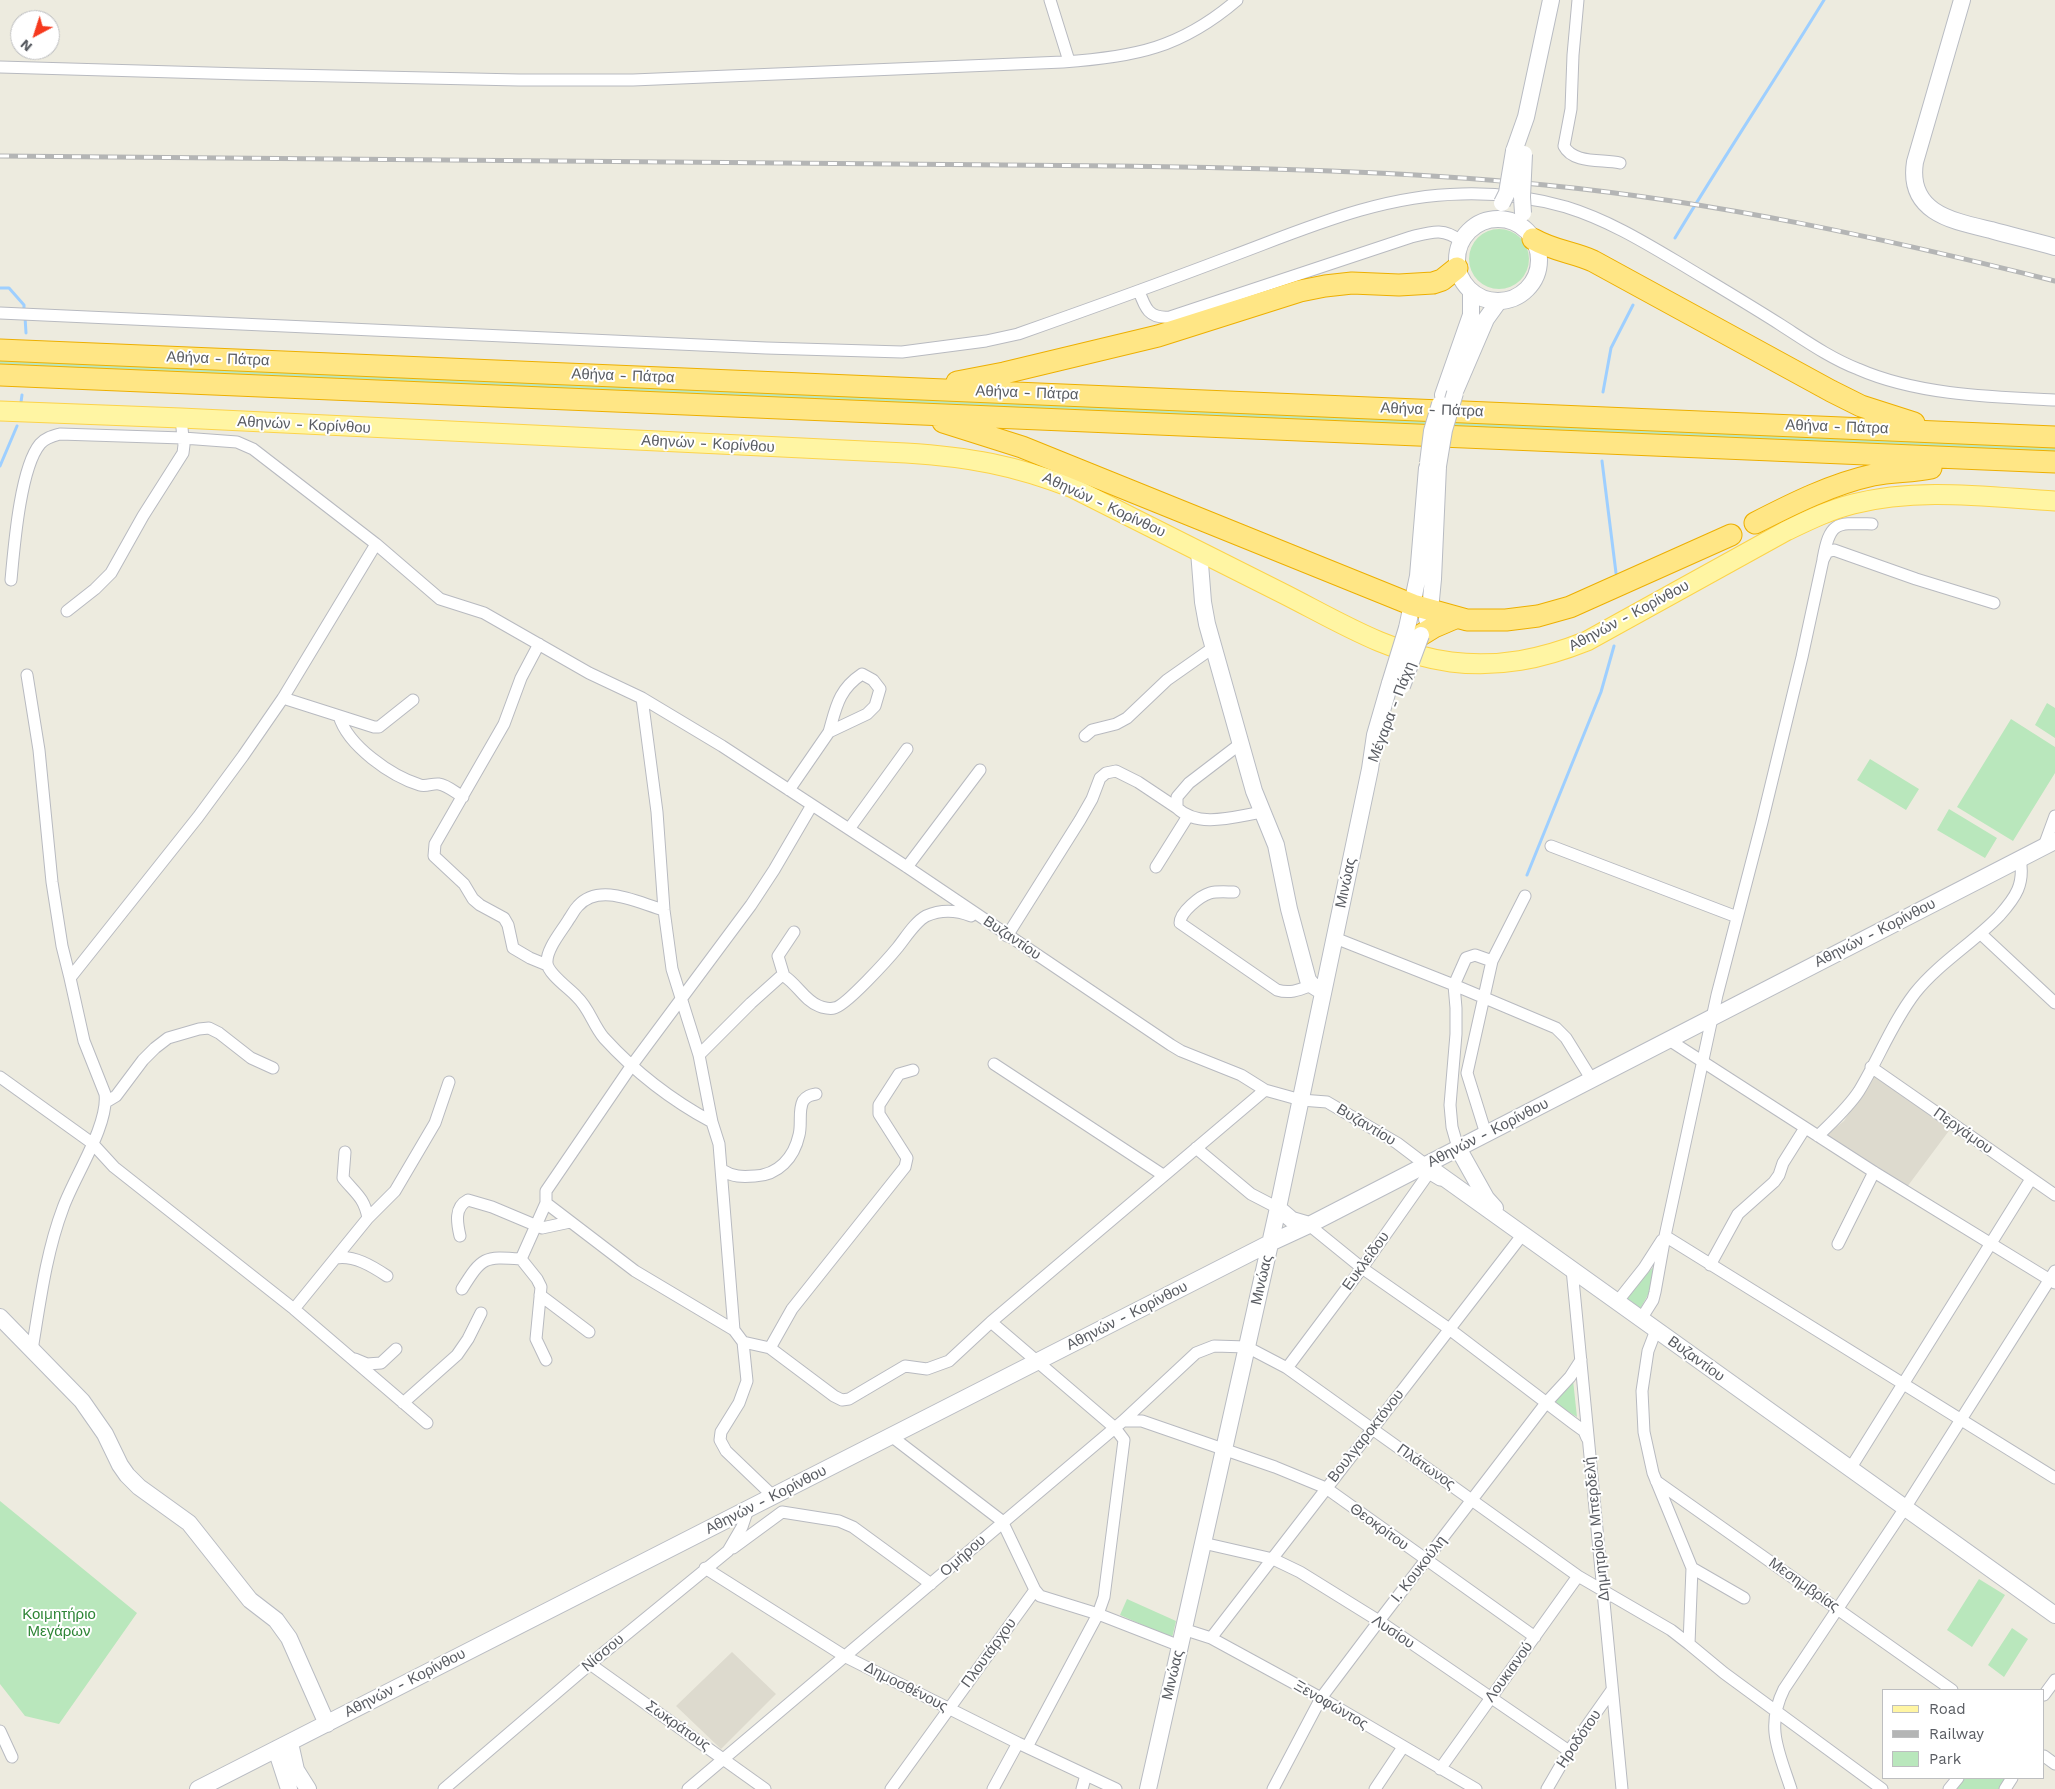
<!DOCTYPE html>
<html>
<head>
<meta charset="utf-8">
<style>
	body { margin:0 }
	#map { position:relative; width:2055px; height:1789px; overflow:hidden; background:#edebdf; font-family:"Work Sans",sans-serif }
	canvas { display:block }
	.legend { position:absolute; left:1882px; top:1689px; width:162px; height:90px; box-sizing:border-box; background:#fff; border:1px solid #bdbec0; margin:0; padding:6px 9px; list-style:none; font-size:15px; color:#595c62 }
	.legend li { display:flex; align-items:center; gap:10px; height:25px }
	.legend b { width:25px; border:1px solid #bdbec0 }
	.north { position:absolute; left:10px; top:10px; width:50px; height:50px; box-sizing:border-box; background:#fff; border:1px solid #bdbec0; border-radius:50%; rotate:220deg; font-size:14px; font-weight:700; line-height:20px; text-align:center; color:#595c62 }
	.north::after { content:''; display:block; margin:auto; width:18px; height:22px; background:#f6391d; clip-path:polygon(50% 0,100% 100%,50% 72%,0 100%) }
</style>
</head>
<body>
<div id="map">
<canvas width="2055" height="1789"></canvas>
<ul class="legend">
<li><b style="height:6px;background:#fff5a3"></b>Road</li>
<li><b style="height:6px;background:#b4b5b5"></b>Railway</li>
<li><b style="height:14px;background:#b9e7bc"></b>Park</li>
</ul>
<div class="north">N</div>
</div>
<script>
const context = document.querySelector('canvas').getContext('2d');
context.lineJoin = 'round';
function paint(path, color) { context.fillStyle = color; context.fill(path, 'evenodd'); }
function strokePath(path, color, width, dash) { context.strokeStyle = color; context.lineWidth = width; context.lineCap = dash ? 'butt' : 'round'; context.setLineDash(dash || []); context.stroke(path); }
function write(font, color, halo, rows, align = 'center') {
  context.font = font + ' "Work Sans",sans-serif'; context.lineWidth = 4; context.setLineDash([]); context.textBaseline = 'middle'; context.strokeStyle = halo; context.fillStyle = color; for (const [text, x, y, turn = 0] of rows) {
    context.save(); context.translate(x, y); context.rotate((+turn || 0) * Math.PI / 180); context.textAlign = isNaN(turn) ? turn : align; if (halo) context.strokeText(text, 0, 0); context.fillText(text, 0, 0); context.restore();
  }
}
paint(new Path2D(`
	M 1873,1075 L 1951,1128 L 1907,1187 L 1825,1136 L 1844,1121 Z
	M 732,1652 L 776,1694 L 721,1749 L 676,1706 Z`), '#dddace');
paint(new Path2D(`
	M1469 259a30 30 0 1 1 60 0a30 30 0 1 1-60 0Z
	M 0,359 L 2055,446 L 2055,452 L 0,365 Z
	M 2047,703 L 2055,708 L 2055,738 L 2035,725 Z
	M 2011,719 L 2055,747 L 2055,773 L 2013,841 L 1957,807 Z
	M 1870,759 L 1919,789 L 1906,810 L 1857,780 Z
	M 1949,809 L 1997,838 L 1985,858 L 1937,830 Z
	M 1656,1264 L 1649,1293 L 1640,1309 L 1625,1298 Z
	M 1573,1380 L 1577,1417 L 1554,1403 Z
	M 0,1501 L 137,1613 L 59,1724 L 25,1716 L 0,1684 Z
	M 1979,1579 L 2005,1595 L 1972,1647 L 1947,1630 Z
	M 1127,1599 L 1176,1621 L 1172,1638 L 1120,1615 Z
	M 2012,1628 L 2028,1639 L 2004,1677 L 1988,1665 Z
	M 1961,1778 L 2008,1778 L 2001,1789 L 1953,1789 Z`), '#b9e7bc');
strokePath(new Path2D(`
	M 1675,238 C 1723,158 1775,80 1824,0
	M 0,288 L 9,288 L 24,305 L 24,310
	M 25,317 L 26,333
	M 1603,392 L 1611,348 L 1633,305
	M 21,402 L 22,395
	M 1602,461 L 1616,573
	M 0,466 L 17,426
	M 1527,875 L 1601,692 L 1614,646`), '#9ecfff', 3);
const street = new Path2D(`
	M 1050,0 L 1069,61
	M 1578,0 L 1573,55 L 1571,109 L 1564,146 C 1573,164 1603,159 1620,163
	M 0,67 L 244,74 L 519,80 L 633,80 L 1063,62 C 1135,57 1181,48 1237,0
	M 1139,291 C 1145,308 1149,319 1170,317 L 1411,237 C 1431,232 1443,227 1461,241
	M 0,313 L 766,348 L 902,352 L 986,341 L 1018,334 C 1089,309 1161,283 1232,256 C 1307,228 1381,195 1462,194 C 1496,193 1533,198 1566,207 C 1608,220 1644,242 1681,264 C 1714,284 1748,304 1781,325 C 1806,341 1830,358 1858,369 C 1917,395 1992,397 2055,400
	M 181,418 L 183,438 L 237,442 L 253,449 L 376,544 L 440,599 L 484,613 L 589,673 L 642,698 L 657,812 L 664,910 L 672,969 L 699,1055 L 712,1122 L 719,1144 L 734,1330 L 743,1342 L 770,1348 L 834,1396 L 842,1400 L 849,1399 L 905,1366 L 927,1369 L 949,1361 L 991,1322 L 1265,1090
	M 1823,559 C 1830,521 1836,523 1872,524
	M 11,580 C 14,548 20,468 40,444 C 45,438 53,436 60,434 L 183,438 L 184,445 L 183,453 L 143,516 L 111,573 L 95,589 L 67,611
	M 539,644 L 521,678 L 504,724 L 435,844 L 434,856 L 464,884 L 473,899 L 480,905 L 504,918 L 508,925 L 513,948 L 530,958 L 547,965
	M 27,675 L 39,750 L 52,882 L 62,946 L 70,978
	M 283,698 L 374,727 L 379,727 L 413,700
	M 642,698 L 722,746 L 907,867 L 1171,1045 L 1181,1051 L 1241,1075 L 1265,1090 L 1301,1100 L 1327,1102 L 1397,1143 L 1426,1165
	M 339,716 C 348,746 391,776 420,785 C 426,787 433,783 439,784 C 447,785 456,793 463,797
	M 1085,736 L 1092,730 L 1116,724 L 1127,718 L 1167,680 L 1214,647
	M 1240,744 L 1189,783 L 1177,797 L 1177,808 C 1199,829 1236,816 1263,812
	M 789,790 L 829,732 L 867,714 L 875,706 L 880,689 L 873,680 L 862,674 C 838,690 836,708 829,732
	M 849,829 L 907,749
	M 1551,846 L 1737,917
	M 2044,846 L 2055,816
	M 907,867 L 980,770
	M 1156,867 L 1188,816
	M 1234,892 C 1227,892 1217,891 1210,893 C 1200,896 1180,912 1180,923 L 1277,990 C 1290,994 1299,990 1312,985
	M 664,910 C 638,903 600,882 578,906 C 574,910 572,915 569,919 C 562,931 546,949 547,963 C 548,974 570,989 577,997 C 589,1008 593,1025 604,1038 C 636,1073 671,1100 712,1122
	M 1981,934 L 2055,1003
	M 1007,936 L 1080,820 L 1092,799 L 1100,778 L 1106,773 L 1116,771 L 1138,782 L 1177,808
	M 1335,938 L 1454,985 L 1556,1028 L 1566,1038 L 1592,1080
	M 784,976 L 778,956 L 794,932
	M 1669,1040 L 1874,1172 L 2055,1283
	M 699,1055 L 751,1003 L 780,977 L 784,976 C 797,984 805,1001 819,1006 C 823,1008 831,1009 834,1008 C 845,1007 889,958 898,947 C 906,937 915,922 926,916 C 942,909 956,910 971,916
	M 994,1064 L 1163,1175
	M 1871,1067 L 2055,1195
	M 0,1077 L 92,1143 L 114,1167 L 294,1309 L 427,1423
	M 106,1102 L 116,1096 L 143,1060 L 155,1048 L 168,1038 L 199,1029 L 209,1028 L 219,1033 L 251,1058 L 273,1068
	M 1486,1134 L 1467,1073 L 1492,961
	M 1818,1136 C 1832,1122 1848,1108 1859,1091 C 1879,1058 1892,1023 1915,993 C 1939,963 1973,943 1999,916 C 2016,897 2025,884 2020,858
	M 1196,1148 L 1251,1194 L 1278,1208
	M 1458,1148 L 1452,1127 L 1450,1105 L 1456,1034 L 1456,1008 L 1454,985 L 1466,958 L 1475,955 L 1492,961 L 1525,896
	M 345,1152 L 343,1178 C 355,1193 364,1197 368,1218
	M 722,1170 C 733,1177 742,1177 755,1176 C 778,1175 794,1158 799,1135 C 802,1124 798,1111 803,1101 C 807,1096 810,1095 816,1094
	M 1309,1225 L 1362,1268 L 1448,1328 L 1573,1423 L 1584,1431 L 1587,1438
	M 460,1236 C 457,1223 454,1207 468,1200 L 492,1207 L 542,1228 L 570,1222
	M 1665,1236 L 2055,1478
	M 1838,1244 L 1874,1172
	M 336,1258 C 354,1255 372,1266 387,1276
	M 1710,1265 L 1738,1214 L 1774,1182 L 1779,1175 L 1783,1163 L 1805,1128
	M 1572,1269 L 1622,1789
	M 462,1289 C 482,1257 484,1256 521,1259
	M 540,1295 L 589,1332
	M 1617,1302 L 1644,1268 L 1662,1240
	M 294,1309 L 368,1218 L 395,1191 L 435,1123 L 449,1082
	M 1641,1319 L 1653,1300 L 1655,1292 L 1665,1236 L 1717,995 L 1762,822 L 1802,657 L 1823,560 L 1827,552 L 1834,550 L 1916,579 L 1994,603
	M 991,1322 L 1115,1428 L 1124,1440 L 1104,1597 L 1098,1614 L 1027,1747
	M 734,1330 L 635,1271 L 546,1203 L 546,1191 L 632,1065 L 751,905 L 774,870 L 812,805
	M 1656,1330 L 1648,1351 L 1642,1391 L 1644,1432 L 1653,1473 L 1692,1568 L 1689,1644 L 1724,1673 L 1882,1789
	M 743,1342 L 747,1381 L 739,1403 L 721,1432 L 720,1440 L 726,1451 L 773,1496
	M 770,1348 L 792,1309 L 905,1167 L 907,1158 L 879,1114 L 879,1105 L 899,1074 L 913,1070
	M 32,1350 C 40,1302 46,1253 63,1208 C 74,1177 109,1125 105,1094 L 84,1041 L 70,978 L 198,817 L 243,756 L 283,698 L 376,544
	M 355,1359 L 367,1364 L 381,1363 L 396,1349
	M 546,1360 L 536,1339 L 541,1287 L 537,1279 L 521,1259 L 546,1203
	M 1287,1368 L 1362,1268 L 1426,1177 L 1430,1174 L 1440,1180
	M 403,1403 L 457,1355 L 468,1339 L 481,1313
	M 1123,1421 L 1142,1421 L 1275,1467 L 1326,1488 L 1535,1637
	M 891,1436 L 1002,1521 L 1035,1590 L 1040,1596 L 1098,1614 L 1180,1646
	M 1850,1469 L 2031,1179
	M 1656,1481 L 1952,1690
	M 1203,1543 L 1273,1559 L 1300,1572 L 1379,1621 L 1569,1751
	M 733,1548 L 782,1512 L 839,1521 L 853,1527 L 931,1584
	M 705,1568 L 846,1657 L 1018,1743 L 1116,1789
	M 1692,1568 L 1744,1598
	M 1183,1629 L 1211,1638 L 1321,1698 L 1476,1789
	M 1211,1638 L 1523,1234
	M 590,1664 L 765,1789
	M 2044,1695 L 2055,1680
	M 0,1731 L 12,1757
	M 2044,1756 L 2055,1764
	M 1440,1769 L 1578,1576
	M 444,1789 L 590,1664 L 728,1551 L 742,1527 L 748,1509
	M 688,1789 L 1123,1421 L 1196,1353 L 1214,1346 L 1247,1347 L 1287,1368 L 1578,1576 L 1671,1630 L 1689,1644
	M 891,1789 L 1035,1590
	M 993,1789 L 1018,1743
	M 1082,1789 L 1086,1775
	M 1273,1789 L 1321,1698 L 1379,1621 L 1546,1403 L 1570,1377 L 1581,1360
	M 1375,1789 L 1403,1747
	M 1547,1789 L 1569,1751 L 1612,1690
	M 1791,1789 C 1779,1752 1765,1727 1784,1689 L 1905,1508 L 2055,1271
	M 1949,1789 L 1958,1778
	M 2005,1789 L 2012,1778`);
const secondary = new Path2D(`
	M 1962,0 L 1915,162 C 1907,213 1953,221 1991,230 C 2012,236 2034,241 2055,247
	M 1514,151 L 1526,117 L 1551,0
	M1457 260a41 41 0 1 1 82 0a41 41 0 1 1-82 0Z
	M 1456,389 L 1486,319 L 1499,301
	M 1443,395 L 1471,315 L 1471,291
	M 1199,551 L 1203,602 L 1207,624 L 1254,791 L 1276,845 L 1289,909 L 1308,980 L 1312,985 L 1323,992
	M 1427,619 L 1430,610 L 1433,579 L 1438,466
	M 1407,628 L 1418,576 L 1427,468
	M 1458,1148 L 1486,1198 L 1495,1208
	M 1426,1165 L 2055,1615
	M 1278,1208 L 1292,1220 L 1309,1225
	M 0,1317 L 82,1401 L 105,1434 L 120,1465 L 127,1475 L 139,1487 L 189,1523 L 250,1600 L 276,1620 L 289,1638 L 327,1724
	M 290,1743 L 296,1770 L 308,1789
	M 276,1749 L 289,1789
	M 198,1789 L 1270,1243 L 1309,1225 L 2055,841
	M 1148,1789 L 1278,1208 L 1370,769 L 1375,735 L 1390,683`);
const primary = new Path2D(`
	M 0,411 L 181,418 L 906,453 C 969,457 1014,465 1073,488 C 1142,522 1211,557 1280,592 C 1334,619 1389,654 1451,662 C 1499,668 1542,659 1587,641 L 1786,531 C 1807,521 1829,510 1853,504 C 1918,487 1988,497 2055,501`);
const highway = new Path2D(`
	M 1533,239 C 1554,251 1573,252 1593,261 L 1831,391 L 1861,406 L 1914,423
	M 0,350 L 2055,437
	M 0,375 L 2055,462
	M 957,382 L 1004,373 L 1158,336 L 1300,291 L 1325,286 L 1352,283 L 1399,285 L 1433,283 L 1442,280 L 1457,268
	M 943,422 L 1022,447 L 1413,605 L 1467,620 L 1506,620 L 1538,616 L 1570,607 L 1731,535
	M 1755,523 C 1792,504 1832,484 1873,475 C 1892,471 1912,472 1931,468
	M 1421,635 L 1434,627 L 1455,618`);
strokePath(street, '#b8bac0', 13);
strokePath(secondary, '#b9bcc3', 18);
strokePath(primary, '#fcd34a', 21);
strokePath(highway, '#edaf00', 23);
strokePath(street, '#fff', 11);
strokePath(secondary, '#fff', 16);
strokePath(primary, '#fff5a3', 19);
strokePath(highway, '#ffe685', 21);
const rail = new Path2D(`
	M 0,156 L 1117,166 C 1260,168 1402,171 1545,185 C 1718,202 1887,239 2055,281`);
strokePath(rail, '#b4b5b5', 5);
strokePath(rail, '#fff', 3, [9]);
const secondaryBridge = new Path2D(`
	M 1502,203 L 1507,193 L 1514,151
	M 1523,213 L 1522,197 L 1524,154
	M 1428,463 L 1432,431 L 1440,404
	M 1438,466 L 1444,430 L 1455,393
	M 1390,683 L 1407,628
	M 1402,686 L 1421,635`);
strokePath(secondaryBridge, '#b9bcc3', 18, []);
strokePath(secondaryBridge, '#fff', 16);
write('15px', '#595c62', '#fff', [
	["Αθήνα - Πάτρα",218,359,2],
	["Αθήνα - Πάτρα",623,376,2],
	["Αθήνα - Πάτρα",1027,393,2],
	["Αθήνα - Πάτρα",1432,410,2],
	["Αθηνών - Κορίνθου",304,425,3],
	["Αθήνα - Πάτρα",1837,427,2],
	["Αθηνών - Κορίνθου",708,444,3],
	["Αθηνών - Κορίνθου",1104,505,25],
	["Αθηνών - Κορίνθου",1629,616,-28],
	["Μέγαρα - Πάχη",1392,712,-69],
	["Μινώας",1346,883,-78],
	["Αθηνών - Κορίνθου",1875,933,-27],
	["Βυζαντίου",1012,938,34],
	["Βυζαντίου",1366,1125,31],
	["Περγάμου",1963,1131,35],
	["Αθηνών - Κορίνθου",1488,1133,-27],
	["Ευκλείδου",1366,1261,-54],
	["Μινώας",1262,1280,-77],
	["Αθηνών - Κορίνθου",1127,1316,-27],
	["Βυζαντίου",1696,1359,36],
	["Βουλγαροκτόνου",1366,1436,-52],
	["Πλάτωνος",1426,1467,35],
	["Αθηνών - Κορίνθου",766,1500,-27],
	["Θεοκρίτου",1379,1527,36],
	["Δημητρίου Μπερδελή",1597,1529,-96],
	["Ομήρου",963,1556,-41],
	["Ι. Κουκούλη",1419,1569,-52],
	["Μεσημβρίας",1804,1585,35],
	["Λυσίου",1393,1632,34],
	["Νίσσου",603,1653,-40],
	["Πλουτάρχου",989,1653,-54],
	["Λουκιανού",1509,1672,-54],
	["Μινώας",1173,1675,-77],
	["Αθηνών - Κορίνθου",405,1683,-27],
	["Δημοσθένους",906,1687,27],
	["Ξενοφώντος",1331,1705,30],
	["Σωκράτους",678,1726,35],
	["Ηροδότου",1579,1739,-56]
]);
write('15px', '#2e8536', '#fff', [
	["Κοιμητήριο",59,1615],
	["Μεγάρων",59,1632]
]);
</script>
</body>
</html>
